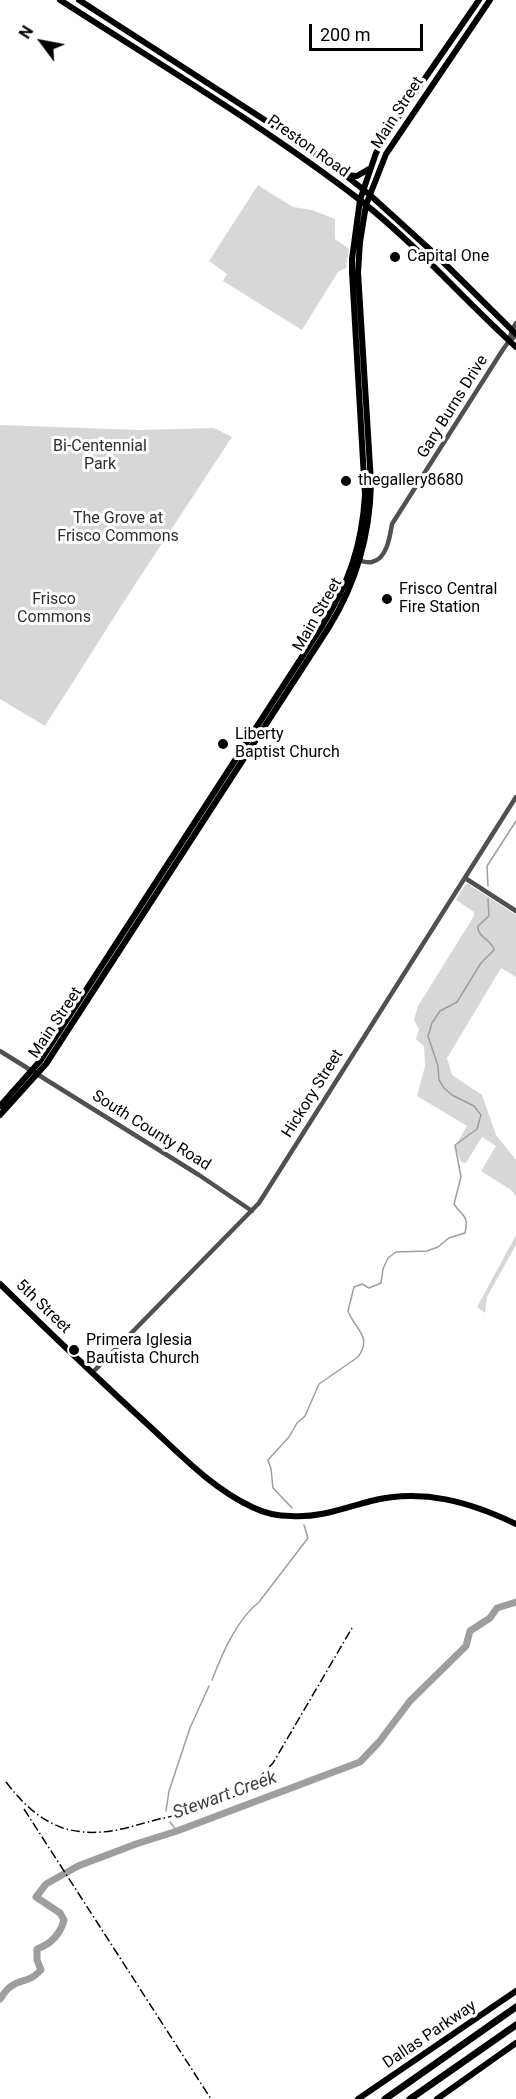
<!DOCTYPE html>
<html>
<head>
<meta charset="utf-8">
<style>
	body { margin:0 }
	#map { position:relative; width:516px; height:2099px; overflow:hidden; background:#fff; font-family:Roboto,sans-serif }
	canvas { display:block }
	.north { position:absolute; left:12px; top:12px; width:60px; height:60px; -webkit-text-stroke:4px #fff; paint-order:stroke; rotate:302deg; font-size:16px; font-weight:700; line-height:24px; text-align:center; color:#000 }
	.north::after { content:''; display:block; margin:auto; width:21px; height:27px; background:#000; clip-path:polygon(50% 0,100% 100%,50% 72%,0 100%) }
	.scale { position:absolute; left:309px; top:24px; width:114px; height:27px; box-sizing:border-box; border:3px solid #000; border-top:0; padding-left:8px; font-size:18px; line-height:21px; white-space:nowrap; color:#000; -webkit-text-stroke:4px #fff; paint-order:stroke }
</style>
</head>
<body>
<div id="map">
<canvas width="516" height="2099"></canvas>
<div class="north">N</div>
<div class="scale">200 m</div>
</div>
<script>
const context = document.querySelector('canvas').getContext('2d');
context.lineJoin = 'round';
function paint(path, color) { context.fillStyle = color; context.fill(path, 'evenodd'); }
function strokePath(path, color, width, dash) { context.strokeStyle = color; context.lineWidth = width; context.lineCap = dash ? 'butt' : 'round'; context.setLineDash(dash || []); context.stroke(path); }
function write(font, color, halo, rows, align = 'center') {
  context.font = font + ' Roboto,sans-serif'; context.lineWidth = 6; context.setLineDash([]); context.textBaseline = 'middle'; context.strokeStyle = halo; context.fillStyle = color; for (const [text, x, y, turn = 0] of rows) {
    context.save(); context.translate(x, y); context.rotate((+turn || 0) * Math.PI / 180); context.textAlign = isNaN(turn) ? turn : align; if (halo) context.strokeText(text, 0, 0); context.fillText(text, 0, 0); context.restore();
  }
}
paint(new Path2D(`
	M 258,185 L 293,207 L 312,210 L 335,219 L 335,239 L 349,249 L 346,268 L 338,272 L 302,330 L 223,281 L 227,274 L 209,261 Z
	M 0,425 L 139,430 L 214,428 L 232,437 L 132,589 L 45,726 L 0,699 Z
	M 468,884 L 516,915 L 516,977 L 501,968 L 447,1058 L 452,1075 L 482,1095 L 496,1135 L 516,1160 L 516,1196 L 511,1190 L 481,1171 L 496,1146 L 482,1137 L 466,1163 L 461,1162 L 455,1147 L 467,1126 L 417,1096 L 425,1066 L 424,1046 L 416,1039 L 419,1029 L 414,1020 L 418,1006 L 474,916 L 474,912 L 456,900 L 465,885 Z
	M 516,1235 L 516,1245 L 487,1297 L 485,1313 L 477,1307 Z`), '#d7d7d7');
strokePath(new Path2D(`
	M 488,886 L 487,866 L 516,821
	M 292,1508 L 273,1488 L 271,1469 L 268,1460 L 289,1437 L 297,1423 L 305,1416 L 319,1384 L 358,1357 C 373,1336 355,1330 348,1311 L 354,1287 L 362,1284 L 369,1288 L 381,1283 L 383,1269 L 388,1258 L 396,1252 L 427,1251 L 438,1247 L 449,1238 L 465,1233 C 469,1214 463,1218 454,1204 L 461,1177 L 455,1145 L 477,1129 L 481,1115 L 474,1106 L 452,1095 L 444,1088 L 439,1080 L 438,1066 L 428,1036 L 432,1023 L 440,1011 L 457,1002 L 481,963 L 494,950 C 492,939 477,938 478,926 L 489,916 L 488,899
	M 212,1680 C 222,1654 237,1619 259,1602 L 308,1538 L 304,1525
	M 166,1811 L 169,1791 L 190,1728 L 209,1686
	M 170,1822 L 177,1831`), '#9e9e9e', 1.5);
strokePath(new Path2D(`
	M 0,1999 C 3,1995 6,1990 10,1987 C 22,1978 29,1983 41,1970 L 37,1960 L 37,1949 C 51,1944 60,1935 64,1920 L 60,1913 L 36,1897 L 46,1884 L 78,1866 L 136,1844 L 177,1831 L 360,1762 L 379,1742 L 410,1701 L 466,1646 L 470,1631 L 490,1618 L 497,1608 L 516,1602`), '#9e9e9e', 7);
strokePath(new Path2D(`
	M 509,341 L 512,330 L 516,323
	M 357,560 C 361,561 368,563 372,562 C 387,559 390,536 392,524 L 502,351 L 509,341 L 516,336
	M 465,878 L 516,911
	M 0,1051 L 199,1175 L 252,1211
	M 92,1373 L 259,1203 L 516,797`), '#505050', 4.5);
strokePath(new Path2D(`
	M 60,0 C 161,65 265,127 360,200 C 416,244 463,299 516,347
	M 79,0 L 288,135 L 344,174 L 370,195 L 436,255 L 516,334
	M 346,175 L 357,176 L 369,169
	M 0,1106 L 40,1061 L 322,626 C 349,583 362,545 365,495 L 352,272 L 352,259 L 360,200 L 376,153 L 390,129 L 479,0
	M 0,1115 L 46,1064 L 329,627 C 357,582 370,536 371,483 L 358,272 L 360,242 L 366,205 L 386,154 L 490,0
	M 0,1284 C 48,1331 96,1377 145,1422 C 179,1453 210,1487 252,1507 C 264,1513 278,1516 291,1516 C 320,1518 344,1508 371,1501 C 423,1488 470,1502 516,1524
	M 358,2099 L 516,1991
	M 437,2099 L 516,2043`), '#000', 6);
strokePath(new Path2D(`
	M 385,2099 L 516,2007
	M 410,2099 L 516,2025`), '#000', 7);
strokePath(new Path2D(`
	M 6,1782 C 23,1804 39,1820 66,1829 C 78,1832 90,1833 102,1832 C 119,1831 136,1825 152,1821 C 179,1814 210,1809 235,1796 C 250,1787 261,1776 273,1763 L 352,1628
	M 24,1809 L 211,2099`), '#000', 1.5, [9, 3, 1.5, 3]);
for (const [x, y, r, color] of [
	[395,257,6,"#000"],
	[346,481,6,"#000"],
	[387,599,6,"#000"],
	[223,744,6,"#000"],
	[74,1350,6,"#000"]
]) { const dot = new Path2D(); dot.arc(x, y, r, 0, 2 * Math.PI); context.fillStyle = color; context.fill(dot); strokePath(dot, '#fff', 2); }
write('16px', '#000', '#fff', [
	["Main Street",398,113,-57],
	["Preston Road",308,147,35],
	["Gary Burns Drive",453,407,-58],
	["Main Street",318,615,-60],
	["Main Street",56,1023,-56],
	["Hickory Street",313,1094,-58],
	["South County Road",151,1131,32],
	["5th Street",43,1307,44],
	["Dallas Parkway",430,2035,-34]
]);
write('16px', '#000', '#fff', [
	["Capital One",407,257],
	["thegallery8680",358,481],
	["Frisco Central",399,590],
	["Fire Station",399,608],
	["Liberty",235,735],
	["Baptist Church",235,753],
	["Primera Iglesia",86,1341],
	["Bautista Church",86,1359]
], 'left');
write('16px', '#2e2e2e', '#fff', [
	["Bi-Centennial",100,447],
	["Park",100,465],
	["The Grove at",118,519],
	["Frisco Commons",118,537],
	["Frisco",54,600],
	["Commons",54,618]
]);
write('italic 18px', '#3f3f3f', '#fff', [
	["Stewart Creek",225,1796,-20]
]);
</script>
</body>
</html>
